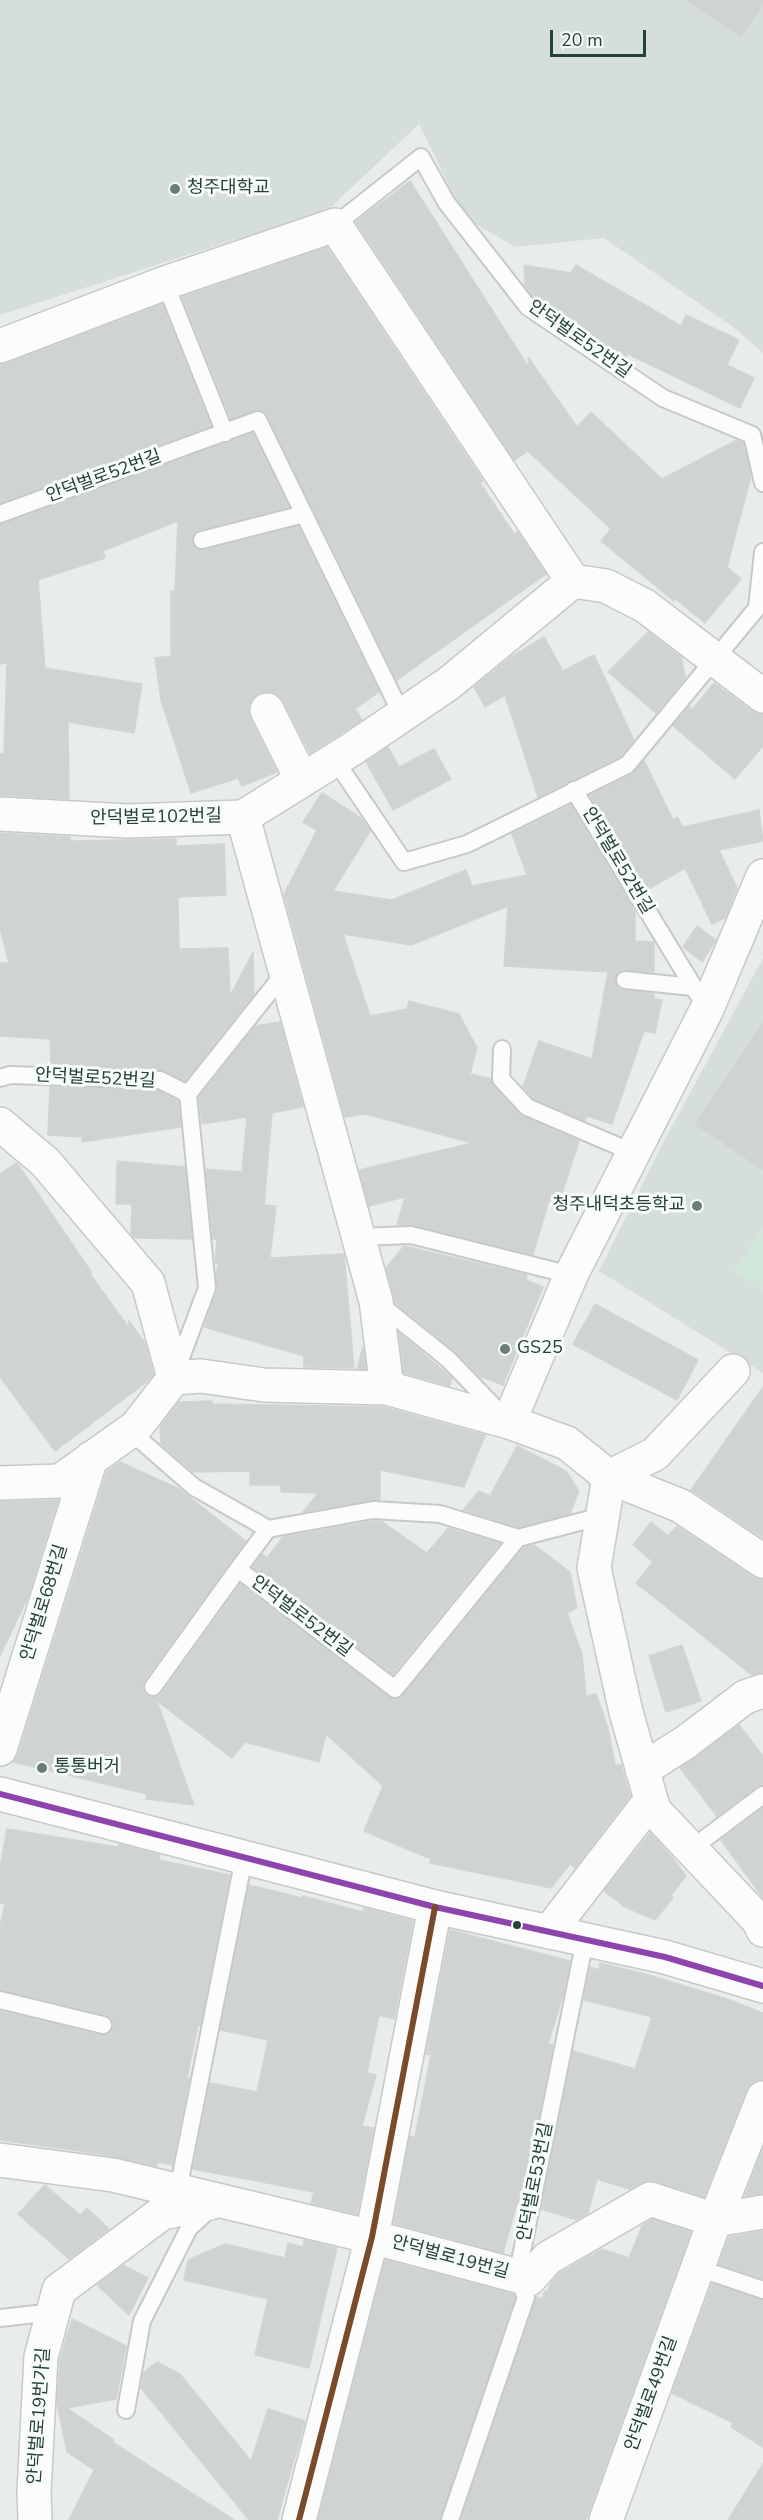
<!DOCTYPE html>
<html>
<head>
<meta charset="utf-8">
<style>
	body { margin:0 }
	#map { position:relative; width:763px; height:2520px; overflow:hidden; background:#e8edeb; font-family:"Nunito Sans",sans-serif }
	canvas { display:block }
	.scale { position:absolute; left:550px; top:30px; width:96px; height:27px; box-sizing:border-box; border:3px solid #24423a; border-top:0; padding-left:8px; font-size:18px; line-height:21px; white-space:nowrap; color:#24423a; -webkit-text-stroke:4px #f7fbf9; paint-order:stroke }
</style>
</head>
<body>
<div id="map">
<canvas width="763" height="2520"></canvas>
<div class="scale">20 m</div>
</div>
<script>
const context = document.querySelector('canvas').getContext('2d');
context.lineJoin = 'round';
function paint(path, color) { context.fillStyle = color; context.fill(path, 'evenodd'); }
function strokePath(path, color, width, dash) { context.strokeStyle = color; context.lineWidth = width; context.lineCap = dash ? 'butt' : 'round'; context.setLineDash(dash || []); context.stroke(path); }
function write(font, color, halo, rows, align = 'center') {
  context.font = font + ' "Nunito Sans","Noto Sans KR",sans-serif'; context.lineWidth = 6; context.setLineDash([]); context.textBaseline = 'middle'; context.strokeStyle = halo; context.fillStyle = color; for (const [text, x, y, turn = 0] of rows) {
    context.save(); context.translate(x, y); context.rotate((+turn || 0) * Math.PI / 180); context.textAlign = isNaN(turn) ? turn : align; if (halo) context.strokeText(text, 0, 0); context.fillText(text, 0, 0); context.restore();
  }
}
paint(new Path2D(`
	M 0,0 L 763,0 L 763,353 L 736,329 L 604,238 L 515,247 L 464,217 L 419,124 L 328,210 L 0,315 Z
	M 763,958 L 763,1373 L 599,1271 L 664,1141 Z`), '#d6dedb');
paint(new Path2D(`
	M 763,1227 L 763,1291 L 733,1271 Z`), '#d1e6d8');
const building = new Path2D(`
	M 686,0 L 763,0 L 763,5 L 741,37 Z
	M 410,181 L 529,368 L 528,357 L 577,427 L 591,412 L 662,479 L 737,440 L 743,443 L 751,476 L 727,567 L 741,579 L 705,623 L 673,597 L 674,601 L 601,541 L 611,529 L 528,451 L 514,460 L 356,222 Z
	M 327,247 L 483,481 L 480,483 L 514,534 L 518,532 L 546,574 L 397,680 L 267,415 L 259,410 L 231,419 L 182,297 Z
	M 524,265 L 571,273 L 576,265 L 681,326 L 686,315 L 739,340 L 727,365 L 754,378 L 740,408 L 628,354 L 625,359 L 535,299 L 525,286 Z
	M 162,304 L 211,426 L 0,503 L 0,364 Z
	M 253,433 L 289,507 L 199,530 L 192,537 L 192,543 L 199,550 L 205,550 L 298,526 L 379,692 L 355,709 L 362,720 L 310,753 L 283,701 L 277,694 L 268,691 L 259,693 L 251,700 L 248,709 L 250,718 L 277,772 L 242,786 L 238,778 L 191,793 L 161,700 L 155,658 L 171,656 L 171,591 L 175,591 L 178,521 L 103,551 L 105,558 L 38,580 L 45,668 L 142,684 L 134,733 L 68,722 L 69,799 L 0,795 L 0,754 L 4,754 L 7,663 L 0,664 L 0,524 Z
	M 648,632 L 682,658 L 685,678 L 656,713 L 608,672 Z
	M 544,637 L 563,671 L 594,655 L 634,740 L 620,757 L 538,797 L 505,695 L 485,707 L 474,687 L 511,657 Z
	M 714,683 L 752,711 L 763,714 L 763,746 L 735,779 L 673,726 L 690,706 L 691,711 Z
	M 388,747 L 399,767 L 434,749 L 451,779 L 393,810 L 366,762 Z
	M 644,760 L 673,820 L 677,817 L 683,827 L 759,810 L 763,841 L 719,850 L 737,888 L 725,918 L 712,924 L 685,868 L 647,890 L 589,795 L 632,774 Z
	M 322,793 L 361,818 L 370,831 L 333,891 L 392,900 L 466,870 L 472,886 L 527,875 L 512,834 L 571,805 L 635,910 L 635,941 L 654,942 L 654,972 L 625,970 L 620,971 L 615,978 L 619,989 L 654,994 L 654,999 L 662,1000 L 655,1033 L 644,1031 L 612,1124 L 587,1116 L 585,1121 L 533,1098 L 523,1087 L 539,1041 L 592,1059 L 608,972 L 504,966 L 508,906 L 411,945 L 343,934 L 370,1016 L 407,1009 L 409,1001 L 459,1014 L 477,1048 L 470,1074 L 491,1079 L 493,1086 L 522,1116 L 579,1141 L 559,1203 L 549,1200 L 533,1255 L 414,1225 L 397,1225 L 405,1197 L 369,1206 L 359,1170 L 472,1143 L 366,1114 L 345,1117 L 284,894 L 317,830 L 303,822 Z
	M 0,833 L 70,837 L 70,841 L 176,839 L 176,846 L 224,844 L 226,895 L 178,897 L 179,949 L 228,948 L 230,996 L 253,952 L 254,994 L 185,1081 L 160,1070 L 51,1066 L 50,1039 L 0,1036 L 0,963 L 9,963 L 0,928 Z
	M 697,926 L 716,940 L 702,962 L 683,947 Z
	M 280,1022 L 303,1107 L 272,1113 L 264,1205 L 276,1206 L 270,1258 L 344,1254 L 354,1368 L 304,1367 L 304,1356 L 204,1327 L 217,1291 L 216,1273 L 219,1264 L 215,1263 L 217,1239 L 213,1239 L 206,1169 L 242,1172 L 247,1117 L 202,1124 L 199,1097 L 255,1026 Z
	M 763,1023 L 763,1170 L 695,1124 Z
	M 50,1087 L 157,1090 L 178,1101 L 181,1127 L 82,1142 L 82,1137 L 48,1135 Z
	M 117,1161 L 185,1167 L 192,1239 L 134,1238 L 131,1234 L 132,1204 L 116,1204 Z
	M 17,1163 L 92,1273 L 90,1274 L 129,1328 L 129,1321 L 145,1343 L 153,1374 L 148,1381 L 55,1451 L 0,1377 L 0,1174 Z
	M 404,1246 L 527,1275 L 526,1280 L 543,1287 L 503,1385 L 479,1376 L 455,1351 L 395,1303 L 386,1268 Z
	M 595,1304 L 698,1360 L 677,1400 L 573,1344 Z
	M 399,1333 L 452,1378 L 450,1386 L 404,1373 Z
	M 363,1347 L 366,1369 L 357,1369 Z
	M 763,1387 L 763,1538 L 691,1490 Z
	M 212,1401 L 212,1404 L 384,1407 L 485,1435 L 464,1487 L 380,1470 L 380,1500 L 303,1512 L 318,1493 L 281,1492 L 281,1485 L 250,1485 L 250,1471 L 193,1472 L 161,1444 L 160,1427 L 179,1402 Z
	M 517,1446 L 566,1471 L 579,1491 L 570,1514 L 518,1527 L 463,1510 L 479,1491 L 490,1496 Z
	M 120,1462 L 179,1489 L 246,1541 L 144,1681 L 143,1691 L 147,1696 L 157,1697 L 162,1693 L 240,1584 L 389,1697 L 398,1699 L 524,1547 L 534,1545 L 570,1572 L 577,1608 L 567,1613 L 582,1654 L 586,1696 L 596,1694 L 608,1728 L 615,1765 L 621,1765 L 630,1796 L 575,1868 L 570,1864 L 551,1888 L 430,1863 L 431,1859 L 364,1831 L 383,1786 L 326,1734 L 319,1762 L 245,1742 L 232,1758 L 157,1701 L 194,1805 L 146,1799 L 147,1794 L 13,1762 L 18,1755 L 107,1471 Z
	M 58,1500 L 28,1597 L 0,1656 L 0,1502 Z
	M 374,1521 L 381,1521 L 427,1553 L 448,1528 L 500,1543 L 393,1674 L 253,1567 L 262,1554 L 267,1558 L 283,1537 Z
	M 651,1522 L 668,1536 L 677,1526 L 753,1577 L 763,1580 L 763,1673 L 752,1675 L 636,1583 L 653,1562 L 633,1545 Z
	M 682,1645 L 701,1701 L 666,1712 L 649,1656 Z
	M 739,1725 L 763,1756 L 763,1785 L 757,1787 L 717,1816 L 680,1768 Z
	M 763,1808 L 763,1898 L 721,1840 Z
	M 7,1829 L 118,1847 L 119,1844 L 160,1855 L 159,1860 L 230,1875 L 200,2026 L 198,2025 L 187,2078 L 189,2079 L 172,2165 L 158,2162 L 157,2166 L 101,2154 L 0,2140 L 0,2011 L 101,2035 L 110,2033 L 113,2027 L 111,2018 L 105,2015 L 0,1990 L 0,1926 L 5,1904 L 0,1903 L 0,1868 Z
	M 650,1833 L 672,1857 L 686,1876 L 671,1895 L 673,1898 L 655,1920 L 625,1907 L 604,1891 Z
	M 249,1885 L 302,1898 L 303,1896 L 363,1912 L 364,1908 L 413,1921 L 394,2019 L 379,2015 L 367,2073 L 376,2075 L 362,2126 L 374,2128 L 357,2214 L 311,2203 L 314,2192 L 193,2169 L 210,2083 L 257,2092 L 268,2040 L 220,2030 Z
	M 450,1930 L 570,1961 L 563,1995 L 548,2044 L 553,2045 L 521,2204 L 517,2203 L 503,2253 L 394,2223 L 410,2136 L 415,2137 L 431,2055 L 426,2054 Z
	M 600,1963 L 649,1975 L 727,1999 L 763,2013 L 763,2080 L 752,2083 L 746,2091 L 704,2197 L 655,2181 L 648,2180 L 629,2189 L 597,2179 L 588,2213 L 577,2220 L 541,2209 L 573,2051 L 635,2069 L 652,2017 L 584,2000 L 590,1967 L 599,1970 Z
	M 763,2149 L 763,2194 L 745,2196 Z
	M 45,2185 L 80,2215 L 87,2208 L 109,2229 L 69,2259 L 18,2214 Z
	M 652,2219 L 691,2232 L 586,2520 L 461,2520 L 536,2297 L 542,2299 L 545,2291 L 547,2292 L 551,2283 L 560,2273 L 602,2249 L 629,2258 L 642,2226 Z
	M 763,2231 L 763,2279 L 719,2264 L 729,2237 Z
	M 304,2240 L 337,2248 L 309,2368 L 255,2355 L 268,2299 L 184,2280 L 188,2260 L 225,2244 L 285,2258 L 288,2243 L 303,2247 Z
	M 385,2260 L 513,2294 L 515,2297 L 440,2520 L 318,2520 Z
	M 123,2265 L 148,2278 L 129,2315 L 97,2285 Z
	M 712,2284 L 763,2300 L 763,2447 L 731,2427 L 733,2423 L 672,2393 Z
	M 72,2319 L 126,2346 L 116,2399 L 67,2408 L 114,2440 L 112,2442 L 234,2520 L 69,2520 L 94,2470 L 67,2452 L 57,2403 L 60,2360 Z
	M 157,2362 L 180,2374 L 251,2461 L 268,2409 L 305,2421 L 277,2520 L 249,2520 L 141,2388 L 143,2373 Z
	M 763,2464 L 763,2520 L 728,2520 Z`);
paint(building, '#cfd4d2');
strokePath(building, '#d1d6d4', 1.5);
const service = new Path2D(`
	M 335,225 L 421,157 L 446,202 L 528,307 L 663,398 L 752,435 L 763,483
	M 165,283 L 225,433
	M 0,514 L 258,420 L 402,715
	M 202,540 L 304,514
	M 335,760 L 404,862 L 467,844 L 627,765 L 757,608 L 763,552
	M 574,790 L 707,1009
	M 625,980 L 693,987
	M 502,1049 L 501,1079 L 527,1107 L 634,1153
	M 0,1078 L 10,1075 L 160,1080 L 188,1094
	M 358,1237 L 411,1235 L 571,1275
	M 377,1302 L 448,1359 L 502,1415
	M 176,1371 L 207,1288 L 188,1094 L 286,971
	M 130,1431 L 194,1487 L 268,1529
	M 518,1538 L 395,1689 L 238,1569 L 268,1529 L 373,1510 L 440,1514 L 518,1538 L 602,1516
	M 153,1687 L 238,1569
	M 691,1849 L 763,1795
	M 0,2000 L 103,2025
	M 178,2190 L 244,1858
	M 698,2268 L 763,2290
	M 0,2318 L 53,2312
	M 126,2410 L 142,2321 L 189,2228 L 211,2208
	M 450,2520 L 526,2297 L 517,2276 L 585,1940`);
const minor = new Path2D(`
	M 0,346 L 165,283 L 335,225 L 573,581 L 606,586 L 645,606 L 763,696
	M 267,710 L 302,780
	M 0,814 L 128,821 L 243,817 L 352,749 L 448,684 L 573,581
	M 243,817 L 376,1301 L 387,1388
	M 0,1124 L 45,1162 L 148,1283 L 174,1378
	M 174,1378 L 201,1376 L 264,1385 L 387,1388 L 509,1422 L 567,1443 L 609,1477 L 594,1568 L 626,1712 L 654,1810 L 759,1921 L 763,1930
	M 509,1422 L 571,1275 L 707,1009 L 763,876
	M 609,1477 L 681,1506 L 763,1561
	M 609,1477 L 655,1454 L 733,1371
	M 0,1483 L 60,1481 L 136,1427 L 174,1378
	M 0,1749 L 91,1458
	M 642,1770 L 686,1742 L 745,1697 L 763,1691
	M 549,1932 L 651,1800
	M 0,2160 L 113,2175 L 372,2237 L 529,2279 L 548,2258 L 650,2199 L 715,2220 L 763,2212
	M 35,2520 L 34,2492 L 41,2357 L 59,2290 L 162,2213 L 210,2203
	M 299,2520 L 372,2237 L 435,1907
	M 606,2520 L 715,2220 L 763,2098`);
const tertiary = new Path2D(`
	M 0,1794 L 435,1907 L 665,1957 L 763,1986`);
strokePath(service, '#c5cac8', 20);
strokePath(minor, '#c5cac8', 36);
strokePath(tertiary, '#c5cac8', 36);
strokePath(service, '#fcfcfc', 16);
strokePath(minor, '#fcfcfc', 33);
strokePath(tertiary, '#fcfcfc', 33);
strokePath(new Path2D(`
	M 0,1794 L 435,1907 L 665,1957 L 763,1986`), '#8e44ad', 6);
strokePath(new Path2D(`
	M 299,2520 L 372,2237 L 435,1907`), '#7a4b2a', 6);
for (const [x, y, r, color] of [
	[175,189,6,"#697e78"],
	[697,1206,6,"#697e78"],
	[505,1349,6,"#697e78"],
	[42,1768,6,"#697e78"],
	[517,1925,5,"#24423a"]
]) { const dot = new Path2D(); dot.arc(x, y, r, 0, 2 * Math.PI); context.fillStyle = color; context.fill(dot); strokePath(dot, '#f7fbf9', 2); }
write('18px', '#24423a', '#f7fbf9', [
	["청주대학교",187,189],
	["청주내덕초등학교",685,1206,"right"],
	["GS25",517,1349],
	["통통버거",54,1768]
], 'left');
write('18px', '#24423a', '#f7fbf9', [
	["안덕벌로52번길",579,340,35],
	["안덕벌로52번길",104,477,-20],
	["안덕벌로102번길",156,818,-1],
	["안덕벌로52번길",617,861,59],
	["안덕벌로52번길",95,1079,3],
	["안덕벌로68번길",45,1603,-73],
	["안덕벌로52번길",301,1617,37],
	["안덕벌로53번길",536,2182,-79],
	["안덕벌로19번길",450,2258,15],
	["안덕벌로49번길",652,2394,-70],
	["안덕벌로19번가길",40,2416,-86]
]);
</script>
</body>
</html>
